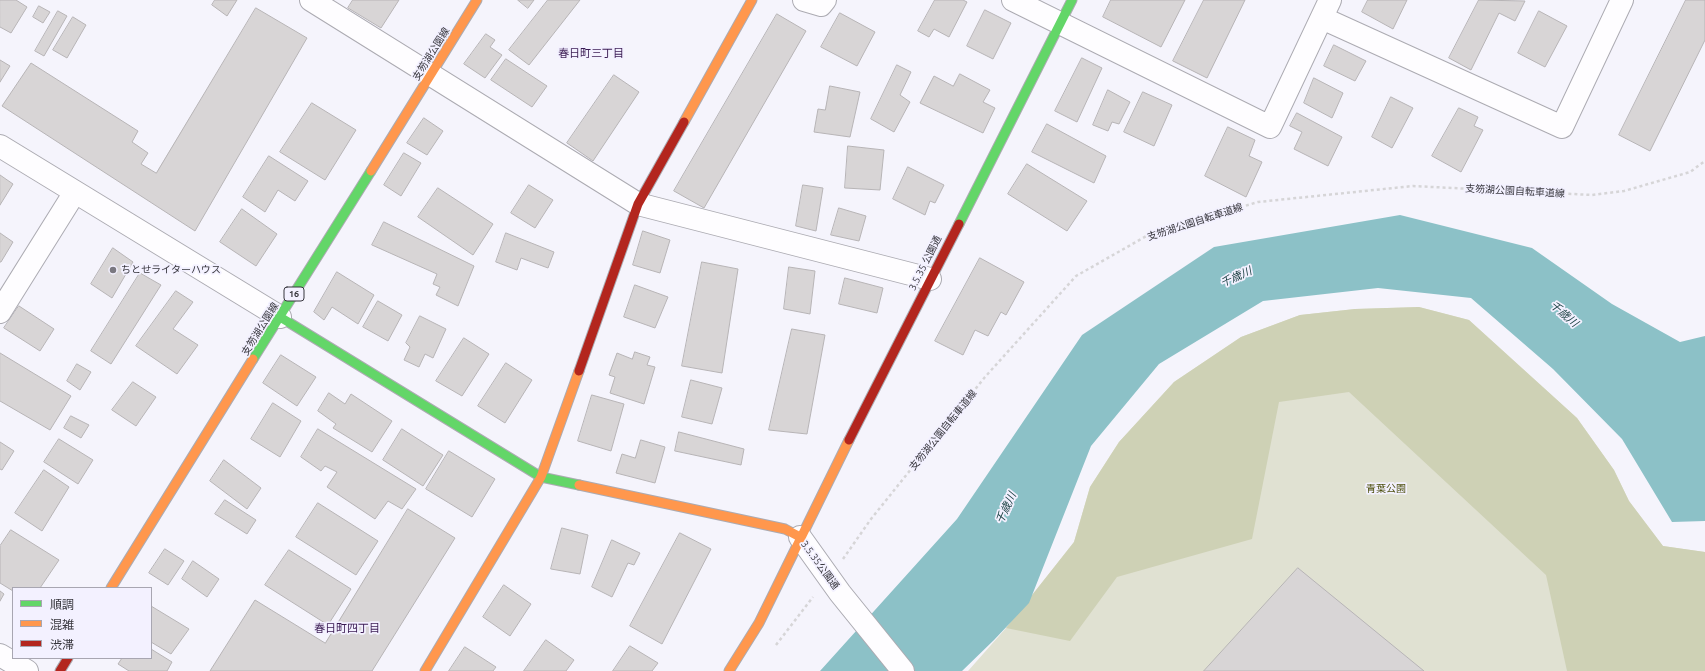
<!DOCTYPE html>
<html>
<head>
<meta charset="utf-8">
<style>
	body { margin:0 }
	#map { position:relative; width:1705px; height:671px; overflow:hidden; background:#f5f4fc; font-family:Ubuntu,"Noto Sans JP",sans-serif }
	canvas { display:block }
	.legend { position:absolute; left:12px; top:587px; width:140px; height:72px; box-sizing:border-box; background:#f3f1ff; border:1px solid #a8a6b1; margin:0; padding:5px 7px; list-style:none; font-size:12px; color:#37363d }
	.legend li { display:flex; align-items:center; gap:8px; height:20px }
	.legend b { width:20px; border:1px solid #a8a6b1 }
</style>
</head>
<body>
<div id="map">
<canvas width="1705" height="671"></canvas>
<ul class="legend">
<li><b style="height:5px;background:#63d668"></b>順調</li>
<li><b style="height:5px;background:#ff974d"></b>混雑</li>
<li><b style="height:5px;background:#b3261e"></b>渋滞</li>
</ul>
</div>
<script>
const context = document.querySelector('canvas').getContext('2d');
context.lineJoin = 'round';
function paint(path, color) { context.fillStyle = color; context.fill(path, 'evenodd'); }
function strokePath(path, color, width, dash) { context.strokeStyle = color; context.lineWidth = width; context.lineCap = dash ? 'butt' : 'round'; context.setLineDash(dash || []); context.stroke(path); }
function write(font, color, halo, rows, align = 'center') {
  context.font = font + ' Ubuntu,"Noto Sans JP",sans-serif'; context.lineWidth = 3.5; context.setLineDash([]); context.textBaseline = 'middle'; context.strokeStyle = halo; context.fillStyle = color; for (const [text, x, y, turn = 0] of rows) {
    context.save(); context.translate(x, y); context.rotate((+turn || 0) * Math.PI / 180); context.textAlign = isNaN(turn) ? turn : align; if (halo) context.strokeText(text, 0, 0); context.fillText(text, 0, 0); context.restore();
  }
}
paint(new Path2D(`
	M 1419,307 L 1469,320 L 1577,418 L 1614,470 L 1629,501 L 1663,546 L 1705,552 L 1705,671 L 968,671 L 1006,628 L 1074,542 L 1090,487 L 1119,442 L 1174,382 L 1241,337 L 1300,315 L 1355,309 Z`), '#e0e1d2');
paint(new Path2D(`
	M 1419,307 L 1469,320 L 1577,418 L 1614,470 L 1629,501 L 1663,546 L 1705,552 L 1705,671 L 1567,671 L 1546,575 L 1349,392 L 1279,402 L 1252,539 L 1117,577 L 1070,641 L 1006,628 L 1074,542 L 1090,487 L 1119,442 L 1174,382 L 1241,337 L 1300,315 L 1355,309 Z`), '#ced1b5');
paint(new Path2D(`
	M 1400,215 L 1532,248 L 1612,304 L 1680,342 L 1705,336 L 1705,521 L 1672,522 L 1622,439 L 1553,369 L 1471,298 L 1378,288 L 1263,301 L 1159,364 L 1091,446 L 1029,603 L 994,640 L 962,671 L 820,671 L 957,519 L 1082,335 L 1214,247 Z`), '#8cc1c7');
const building = new Path2D(`
	M 0,0 L 16,0 L 27,7 L 11,33 L 0,27 Z
	M 215,0 L 237,0 L 227,16 L 212,5 Z
	M 353,0 L 399,0 L 381,28 L 348,8 Z
	M 518,0 L 534,0 L 528,8 Z
	M 548,0 L 580,0 L 529,65 L 509,50 Z
	M 935,0 L 963,0 L 967,2 L 949,37 L 934,29 L 929,37 L 918,31 Z
	M 1111,0 L 1185,0 L 1161,47 L 1103,17 Z
	M 1204,0 L 1245,0 L 1207,78 L 1173,61 Z
	M 1368,0 L 1407,0 L 1393,29 L 1362,12 Z
	M 1479,0 L 1525,1 L 1515,21 L 1499,13 L 1471,70 L 1449,58 Z
	M 1686,0 L 1705,0 L 1705,40 L 1650,151 L 1619,135 Z
	M 39,6 L 50,12 L 43,23 L 33,17 Z
	M 256,8 L 307,38 L 195,231 L 2,106 L 31,63 L 138,131 L 132,142 L 148,153 L 141,164 L 156,173 Z
	M 985,10 L 1011,23 L 993,59 L 967,46 Z
	M 58,11 L 67,16 L 44,56 L 35,51 Z
	M 1539,11 L 1567,26 L 1545,67 L 1518,53 Z
	M 840,13 L 875,32 L 857,66 L 821,47 Z
	M 777,14 L 806,31 L 704,208 L 674,191 Z
	M 73,17 L 86,25 L 67,58 L 53,50 Z
	M 486,34 L 495,40 L 490,47 L 502,55 L 485,78 L 464,64 Z
	M 1334,45 L 1366,61 L 1355,81 L 1324,66 Z
	M 1082,58 L 1102,68 L 1077,122 L 1055,111 Z
	M 506,59 L 547,86 L 532,107 L 491,80 Z
	M 0,60 L 10,66 L 0,82 Z
	M 897,65 L 911,72 L 900,95 L 910,102 L 894,132 L 871,119 Z
	M 960,74 L 990,90 L 983,102 L 995,108 L 983,133 L 920,103 L 934,76 L 953,86 Z
	M 614,75 L 639,92 L 593,161 L 567,143 Z
	M 1314,78 L 1343,93 L 1332,118 L 1304,103 Z
	M 830,86 L 860,92 L 850,137 L 814,132 L 818,109 L 825,110 Z
	M 1108,90 L 1130,102 L 1119,124 L 1112,122 L 1108,131 L 1093,125 Z
	M 1143,92 L 1172,105 L 1154,146 L 1124,132 Z
	M 1391,97 L 1413,108 L 1392,148 L 1372,137 Z
	M 312,103 L 356,130 L 325,180 L 280,152 Z
	M 1459,108 L 1478,117 L 1474,126 L 1483,130 L 1461,172 L 1432,156 Z
	M 1297,113 L 1342,137 L 1328,166 L 1294,149 L 1302,132 L 1290,126 Z
	M 424,118 L 443,131 L 427,155 L 407,143 Z
	M 1047,124 L 1106,156 L 1094,183 L 1032,152 Z
	M 1228,127 L 1255,140 L 1249,156 L 1262,162 L 1246,197 L 1205,176 Z
	M 848,146 L 884,150 L 880,190 L 845,188 Z
	M 404,153 L 421,163 L 401,196 L 384,185 Z
	M 269,156 L 308,181 L 295,201 L 278,190 L 265,212 L 243,197 Z
	M 1027,164 L 1087,201 L 1067,231 L 1008,194 Z
	M 908,167 L 944,185 L 935,203 L 930,201 L 925,215 L 893,199 Z
	M 0,175 L 13,184 L 0,205 Z
	M 529,185 L 553,200 L 535,228 L 511,213 Z
	M 803,185 L 823,188 L 816,231 L 796,226 Z
	M 438,188 L 493,224 L 473,255 L 418,217 Z
	M 839,208 L 866,216 L 859,241 L 831,235 Z
	M 242,209 L 277,234 L 256,266 L 220,242 Z
	M 384,222 L 474,266 L 458,306 L 436,295 L 440,287 L 433,284 L 437,274 L 372,245 Z
	M 643,231 L 670,240 L 660,273 L 633,265 Z
	M 0,233 L 13,242 L 1,262 L 0,262 Z
	M 506,233 L 554,252 L 548,268 L 521,258 L 517,270 L 496,262 Z
	M 113,248 L 133,262 L 112,298 L 91,284 Z
	M 980,258 L 1024,282 L 1006,315 L 1001,312 L 988,336 L 975,330 L 963,355 L 935,341 Z
	M 702,262 L 738,269 L 722,373 L 682,366 Z
	M 789,267 L 815,271 L 810,314 L 784,309 Z
	M 337,272 L 374,295 L 358,324 L 332,307 L 324,320 L 314,312 Z
	M 140,273 L 161,285 L 111,364 L 91,351 Z
	M 845,278 L 883,288 L 877,313 L 839,304 Z
	M 635,285 L 668,297 L 655,328 L 624,317 Z
	M 176,291 L 193,302 L 173,329 L 198,345 L 177,374 L 136,346 Z
	M 378,301 L 402,315 L 388,341 L 363,327 Z
	M 19,306 L 54,329 L 40,351 L 4,328 Z
	M 420,316 L 446,329 L 433,358 L 425,354 L 419,367 L 404,360 L 410,347 L 406,343 Z
	M 792,329 L 825,335 L 807,434 L 769,430 Z
	M 464,338 L 489,354 L 462,396 L 436,381 Z
	M 635,352 L 650,357 L 647,365 L 655,367 L 644,404 L 610,393 L 615,377 L 609,375 L 617,353 L 632,359 Z
	M 0,353 L 71,396 L 50,430 L 0,401 Z
	M 281,355 L 316,377 L 297,406 L 263,383 Z
	M 506,363 L 532,380 L 505,423 L 478,406 Z
	M 77,364 L 91,372 L 80,390 L 67,381 Z
	M 691,380 L 722,388 L 712,424 L 682,417 Z
	M 133,382 L 156,397 L 136,426 L 112,410 Z
	M 329,393 L 345,404 L 351,394 L 392,421 L 372,452 L 333,428 L 336,424 L 318,411 Z
	M 592,395 L 624,404 L 611,451 L 578,441 Z
	M 273,403 L 301,421 L 280,457 L 251,439 Z
	M 71,416 L 89,425 L 81,438 L 64,428 Z
	M 318,429 L 416,489 L 402,509 L 388,501 L 375,519 L 327,487 L 337,472 L 325,466 L 321,471 L 301,457 Z
	M 402,429 L 443,455 L 423,486 L 383,460 Z
	M 679,432 L 744,449 L 741,465 L 675,451 Z
	M 59,439 L 93,460 L 78,484 L 44,462 Z
	M 641,440 L 665,447 L 655,483 L 616,473 L 622,454 L 635,458 Z
	M 0,442 L 14,451 L 2,470 L 0,469 Z
	M 449,451 L 495,479 L 472,517 L 426,489 Z
	M 224,460 L 261,488 L 247,509 L 210,481 Z
	M 44,470 L 69,487 L 42,531 L 15,513 Z
	M 225,500 L 256,520 L 247,534 L 215,514 Z
	M 318,503 L 378,541 L 356,575 L 296,537 Z
	M 408,509 L 455,538 L 372,671 L 210,671 L 255,600 L 325,643 Z
	M 562,528 L 588,535 L 580,574 L 551,569 Z
	M 11,530 L 59,560 L 40,588 L 13,588 L 13,591 L 0,583 L 0,546 Z
	M 680,533 L 711,549 L 662,644 L 630,626 Z
	M 612,540 L 640,553 L 634,565 L 628,563 L 612,597 L 592,587 Z
	M 165,549 L 184,561 L 168,585 L 149,573 Z
	M 289,550 L 351,589 L 328,625 L 265,585 Z
	M 193,561 L 219,579 L 207,597 L 182,579 Z
	M 1298,568 L 1424,671 L 1204,671 Z
	M 504,585 L 531,604 L 510,636 L 483,617 Z
	M 0,591 L 4,594 L 0,601 Z
	M 151,606 L 189,629 L 171,654 L 151,642 Z
	M 546,640 L 574,660 L 566,671 L 524,671 Z
	M 630,646 L 658,663 L 652,671 L 613,671 Z
	M 465,647 L 496,667 L 493,671 L 449,671 Z
	M 151,649 L 172,662 L 167,671 L 129,671 L 118,664 L 122,658 L 151,658 Z`);
paint(building, '#d8d5d6');
strokePath(building, '#b7b4b6', 1);
const street = new Path2D(`
	M 311,0 L 638,204 L 930,279
	M 804,0 L 821,5 L 825,0
	M 1013,0 L 1270,127 L 1330,0
	M 1322,18 L 1562,127 L 1622,0
	M 0,146 L 280,317
	M 0,312 L 75,192
	M 800,537 L 840,593 L 903,671
	M 0,655 L 27,671`);
const fast = new Path2D(`
	M 959,224 L 1072,0
	M 280,317 L 541,477 L 579,485
	M 253,359 L 371,171`);
const slow = new Path2D(`
	M 684,122 L 752,0
	M 371,171 L 477,0
	M 579,485 L 785,529 L 800,537
	M 111,588 L 253,359
	M 425,671 L 541,477 L 579,371
	M 729,671 L 759,623 L 849,440`);
const jam = new Path2D(`
	M 579,371 L 638,204 L 684,122
	M 849,440 L 959,224
	M 60,671 L 68,658`);
strokePath(street, '#acabb2', 24);
strokePath(fast, '#acabb2', 11);
strokePath(slow, '#acabb2', 11);
strokePath(jam, '#acabb2', 11);
strokePath(new Path2D(`
	M 843,559 L 871,519 L 985,377 L 1076,276 L 1150,234 L 1258,202 L 1413,186 L 1592,195 L 1624,191 L 1690,172 L 1705,161
	M 776,645 L 813,597`), '#d6d5d7', 2.5, [3, 3]);
strokePath(street, '#fefdff', 22);
strokePath(fast, '#63d668', 9);
strokePath(slow, '#ff974d', 9);
strokePath(jam, '#b3261e', 9);
for (const [x, y, r, color] of [
	[113,270,4,"#7a7880"]
]) { const dot = new Path2D(); dot.arc(x, y, r, 0, 2 * Math.PI); context.fillStyle = color; context.fill(dot); strokePath(dot, '#f3f1ff', 1.5); }
for (const [x, y, w] of [
	[294,294,20]
]) { const box = new Path2D(); box.roundRect(x - w / 2, y - 7, w, 14, 3); context.fillStyle = '#f3f1ff'; context.fill(box); strokePath(box, '#37363d', 1); }
write('bold 9px', '#37363d', null, [
	["16",294,294]
]);
write('10px', '#37363d', '#f3f1ff', [
	["支笏湖公園線",431,54,-58],
	["支笏湖公園自転車道線",1515,191,3],
	["支笏湖公園自転車道線",1195,222,-18],
	["3.5.35 公園通",925,263,-63],
	["支笏湖公園線",260,329,-58],
	["支笏湖公園自転車道線",943,430,-51],
	["3.5.35公園通",820,565,54]
]);
write('10px', '#37363d', '#f3f1ff', [
	["ちとせライターハウス",121,270]
], 'left');
write('10px', '#4e510f', '#f3f1ff', [
	["青葉公園",1386,489]
]);
write('11px', '#3a1b53', '#f3f1ff', [
	["春日町三丁目",591,53],
	["春日町四丁目",347,628]
]);
write('italic 11px', '#163c3e', '#f3f1ff', [
	["千歳川",1236,277,-24],
	["千歳川",1564,314,41],
	["千歳川",1006,508,-65]
]);
</script>
</body>
</html>
